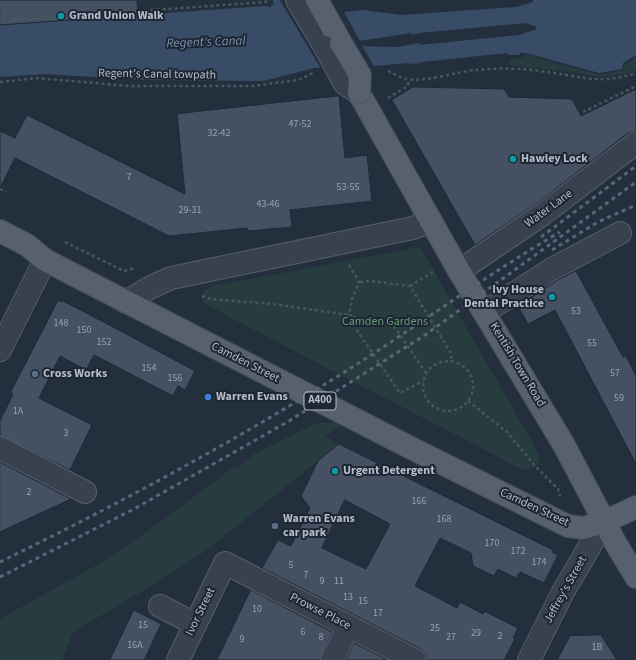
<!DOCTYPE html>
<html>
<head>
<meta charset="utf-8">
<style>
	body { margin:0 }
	canvas { display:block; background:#242f3e }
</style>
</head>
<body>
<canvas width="636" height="660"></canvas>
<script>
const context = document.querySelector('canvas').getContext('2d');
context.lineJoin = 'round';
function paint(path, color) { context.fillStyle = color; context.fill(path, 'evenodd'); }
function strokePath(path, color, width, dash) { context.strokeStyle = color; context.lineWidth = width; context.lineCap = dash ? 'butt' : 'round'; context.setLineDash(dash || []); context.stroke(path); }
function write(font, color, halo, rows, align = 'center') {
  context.font = font + ' "Source Sans 3",sans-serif'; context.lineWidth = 4; context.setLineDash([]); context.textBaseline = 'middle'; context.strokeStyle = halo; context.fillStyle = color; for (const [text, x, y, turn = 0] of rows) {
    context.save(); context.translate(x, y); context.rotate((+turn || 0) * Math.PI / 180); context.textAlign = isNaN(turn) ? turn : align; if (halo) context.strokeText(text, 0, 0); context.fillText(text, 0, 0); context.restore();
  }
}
paint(new Path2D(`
	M 528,54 L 539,59 L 539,58 L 562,66 L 582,69 L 581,71 L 584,70 L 599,75 L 623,70 L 624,65 L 636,58 L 636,70 L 623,74 L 599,77 L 562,70 L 559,69 L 558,71 L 510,65 L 510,59 L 519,59 Z
	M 420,247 L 535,447 L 540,458 C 537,469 531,471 521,469 C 416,413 309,360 204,303 L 202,299 L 204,291 L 213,286 Z
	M 317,423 L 346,423 L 324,437 L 339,444 L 204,552 L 144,590 L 73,632 L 62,660 L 0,660 L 0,619 L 99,564 L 141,536 L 234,467 L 236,469 L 253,455 Z`), '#263c3f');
paint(new Path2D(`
	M 273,0 L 280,0 L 291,18 L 362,10 L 401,15 L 516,7 L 533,2 L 533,0 L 636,0 L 636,55 L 623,63 L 622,69 L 599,73 L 526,53 L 520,53 L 519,55 L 509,55 L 507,53 L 421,62 L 421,63 L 412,64 L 408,63 L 375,66 L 314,68 L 263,81 L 147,80 L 44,74 L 0,77 L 0,25 L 265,6 L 270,7 L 274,4 ZM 525,23 L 535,26 L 537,29 L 519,35 L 420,45 L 419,43 L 398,47 L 352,46 L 352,42 L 411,33 L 412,35 L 419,33 Z`), '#394c67');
paint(new Path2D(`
	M 280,0 L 282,0 L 292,16 L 343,10 L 361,43 L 355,44 L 361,44 L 375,68 L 321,69 Z`), '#242f3e');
const building = new Path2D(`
	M 0,0 L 137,0 L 138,15 L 0,25 Z
	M 413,87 L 504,89 L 509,97 L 572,99 L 581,116 L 636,89 L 636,131 L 628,133 L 536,204 L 475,245 L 392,100 Z
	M 339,96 L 345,158 L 367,155 L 372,201 L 290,210 L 292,227 L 248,231 L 247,228 L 169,236 L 15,158 L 0,188 L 0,131 L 15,138 L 27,115 L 185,194 L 177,114 Z
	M 576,271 L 623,357 L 626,356 L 636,376 L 636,464 L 555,310 L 528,324 L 518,306 L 558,280 Z
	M 58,301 L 63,301 L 117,329 L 195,371 L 185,390 L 178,386 L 173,396 L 94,355 L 86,370 L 60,356 L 39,398 L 92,425 L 70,470 L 0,436 L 0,421 L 13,394 L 11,392 Z
	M 339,444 L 553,550 L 552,552 L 558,555 L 544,583 L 520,572 L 516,578 L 498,569 L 494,576 L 473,566 L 471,553 L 440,538 L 415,586 L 457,608 L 460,602 L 483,614 L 484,611 L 518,628 L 513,638 L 515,639 L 504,660 L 427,660 L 426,654 L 421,649 L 262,568 L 278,540 L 291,546 L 310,508 L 301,496 L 318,461 ZM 345,500 L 390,524 L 366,569 L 322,548 Z
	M 0,462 L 71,499 L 0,532 Z
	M 251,590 L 332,632 L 320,660 L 217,660 Z
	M 134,610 L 161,624 L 149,650 L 144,660 L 110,660 Z
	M 601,635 L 617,660 L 557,660 L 570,636 Z
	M 354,643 L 388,660 L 346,660 Z`);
paint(building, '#455162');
strokePath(building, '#1f2835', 1);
const minor = new Path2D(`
	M 297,0 L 325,47
	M 459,271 L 543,214 L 636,143
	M 126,302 L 149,288 L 171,278 L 413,228 L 431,221
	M 485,312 L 552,269 L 620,233
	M 0,350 L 45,260
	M 0,448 L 85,492
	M 160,606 L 195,624
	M 178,660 L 225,563 L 415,660
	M 332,660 L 348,627
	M 529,660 L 563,592 L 604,522`);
const major = new Path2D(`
	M 317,0 L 341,43
	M 359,93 L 459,271 L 564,445 L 616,544 L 636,577
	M 0,231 L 27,245 L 45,260 L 413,449 L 568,526 L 583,528 L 604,522 L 636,507`);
strokePath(minor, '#565f6c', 24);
strokePath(major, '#414a57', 24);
strokePath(new Path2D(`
	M 1,21 L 265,2 L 268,0
	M 388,71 C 394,74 401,78 407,79 C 422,83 459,71 476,70 C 498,68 519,68 540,71 C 578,75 597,86 636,73
	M 0,82 L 37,78 L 129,86 L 252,86 L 298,80 L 313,73
	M 388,98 L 408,86 L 408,80
	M 583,112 L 636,86
	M 0,189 L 6,192
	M 65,242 L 124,271 L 135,268
	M 349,265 L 359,282 L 352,299 L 349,315 L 353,317 L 358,332 L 400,393 L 423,381
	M 360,282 L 369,281 L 410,286 L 452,355 L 450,361
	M 410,286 L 433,272
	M 202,296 L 210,299 L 273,304 L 349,315
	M 353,317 L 394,326 L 426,373
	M423 386a25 25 0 1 1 50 0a25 25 0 1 1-50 0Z
	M 468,401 L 507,432 L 536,467 L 558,489 L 560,496`), '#44595c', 2.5, [3, 3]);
strokePath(minor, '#38414e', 22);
strokePath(major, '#56606e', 22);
strokePath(new Path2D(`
	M 541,237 L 636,166
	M 552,250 L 598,222 L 636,205
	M 0,562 C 125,501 248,434 365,359 C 430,317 493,271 560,232
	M 0,577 L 134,509 L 289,421 L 425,335 L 636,182`), '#5a6575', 3, [4, 4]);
const minorBridge = new Path2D(`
	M 325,47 L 345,84 L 359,93`);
const majorBridge = new Path2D(`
	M 341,43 L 360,75 L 359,93`);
strokePath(minorBridge, '#565f6c', 24, []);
strokePath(majorBridge, '#414a57', 24, []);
strokePath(minorBridge, '#38414e', 22);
strokePath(majorBridge, '#56606e', 22);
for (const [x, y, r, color] of [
	[61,16,4,"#0f9aa8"],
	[513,159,4,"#0f9aa8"],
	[552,297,4,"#0f9aa8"],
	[35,374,4,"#5c6f8a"],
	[208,397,4,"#3f7fe0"],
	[335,471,4,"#0f9aa8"],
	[275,526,4,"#5c6f8a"]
]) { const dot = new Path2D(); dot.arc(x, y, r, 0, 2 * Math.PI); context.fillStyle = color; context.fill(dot); strokePath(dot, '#1d2633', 1.5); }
write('10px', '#98a1af', null, [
	["47-52",300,125],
	["32-42",219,134],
	["7",129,178],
	["53-55",348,188],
	["43-46",268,205],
	["29-31",190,211],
	["53",576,312],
	["148",61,324],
	["150",84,331],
	["152",104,343],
	["55",592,344],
	["154",149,369],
	["57",615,374],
	["156",175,379],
	["59",619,399],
	["1A",18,412],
	["3",66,434],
	["2",29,493],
	["166",419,502],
	["168",444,520],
	["170",492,544],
	["172",518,552],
	["174",539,563],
	["5",291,566],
	["7",306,576],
	["9",322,582],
	["11",339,582],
	["13",348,598],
	["15",363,602],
	["10",257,610],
	["17",378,614],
	["15",143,626],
	["25",435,629],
	["6",303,633],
	["29",476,634],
	["2",500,637],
	["8",321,638],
	["27",451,638],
	["9",242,640],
	["16A",135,646],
	["1B",597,648]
]);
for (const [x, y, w] of [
	[320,401,32]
]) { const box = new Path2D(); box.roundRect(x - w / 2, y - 9, w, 18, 3); context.fillStyle = '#1d2633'; context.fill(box); strokePath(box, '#b4bcc9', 1); }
write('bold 11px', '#b4bcc9', null, [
	["A400",320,401]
]);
write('bold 12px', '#b4bcc9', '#1d2633', [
	["Grand Union Walk",69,16],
	["Hawley Lock",521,159],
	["Ivy House",544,290,"right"],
	["Dental Practice",544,304,"right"],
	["Cross Works",43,374],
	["Warren Evans",216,397],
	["Urgent Detergent",343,471],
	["Warren Evans",283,519],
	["car park",283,533]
], 'left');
write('12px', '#b4bcc9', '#1d2633', [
	["Regent's Canal towpath",157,75,1],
	["Water Lane",549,209,-36],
	["Camden Street",245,363,27],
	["Kentish Town Road",517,365,59],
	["Camden Street",534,508,25],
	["Jeffrey's Street",566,590,-61],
	["Ivor Street",201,612,-64],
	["Prowse Place",320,612,27]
]);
write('12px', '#6b9a76', '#1d2633', [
	["Camden Gardens",385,322]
]);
write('italic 13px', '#7c92b1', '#1d2633', [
	["Regent's Canal",206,43,-2]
]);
</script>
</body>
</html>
